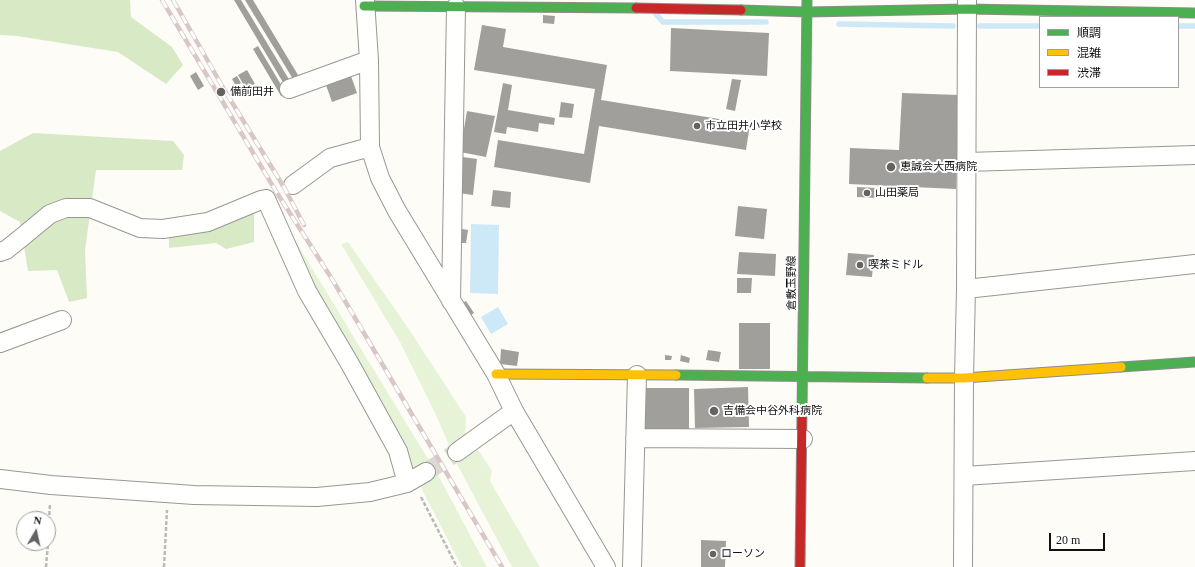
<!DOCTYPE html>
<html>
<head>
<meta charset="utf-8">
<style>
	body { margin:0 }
	#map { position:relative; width:1195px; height:567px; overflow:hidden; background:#fdfcf7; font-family:"Times New Roman","Noto Sans JP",serif }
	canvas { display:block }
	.legend { position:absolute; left:1039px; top:16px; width:140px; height:72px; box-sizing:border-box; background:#fff; border:1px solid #a0a0a0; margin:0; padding:5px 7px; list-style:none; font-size:12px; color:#111 }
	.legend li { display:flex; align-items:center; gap:8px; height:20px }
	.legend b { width:20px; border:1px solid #a0a0a0 }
	.north { position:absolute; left:16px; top:511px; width:40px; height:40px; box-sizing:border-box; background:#fff; border:1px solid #a0a0a0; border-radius:50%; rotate:9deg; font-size:11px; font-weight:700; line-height:16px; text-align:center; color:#111 }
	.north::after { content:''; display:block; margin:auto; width:14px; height:18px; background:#646362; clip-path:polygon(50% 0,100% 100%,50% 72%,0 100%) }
	.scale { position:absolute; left:1049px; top:533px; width:56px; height:18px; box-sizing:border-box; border:2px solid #111; border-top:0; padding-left:5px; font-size:12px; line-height:14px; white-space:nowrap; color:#111; -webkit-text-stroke:3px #fff; paint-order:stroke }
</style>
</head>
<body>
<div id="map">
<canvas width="1195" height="567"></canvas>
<ul class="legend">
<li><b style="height:5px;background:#4caf50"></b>順調</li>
<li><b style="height:5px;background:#ffc107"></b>混雑</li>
<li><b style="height:5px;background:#c62828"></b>渋滞</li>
</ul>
<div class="north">N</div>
<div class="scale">20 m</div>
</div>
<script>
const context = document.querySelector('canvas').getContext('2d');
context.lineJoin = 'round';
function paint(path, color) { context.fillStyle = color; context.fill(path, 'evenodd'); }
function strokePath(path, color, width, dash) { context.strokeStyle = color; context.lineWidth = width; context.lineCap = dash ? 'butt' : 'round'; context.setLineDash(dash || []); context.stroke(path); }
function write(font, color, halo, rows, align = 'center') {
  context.font = font + ' "Times New Roman","Noto Sans JP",serif'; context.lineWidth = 4; context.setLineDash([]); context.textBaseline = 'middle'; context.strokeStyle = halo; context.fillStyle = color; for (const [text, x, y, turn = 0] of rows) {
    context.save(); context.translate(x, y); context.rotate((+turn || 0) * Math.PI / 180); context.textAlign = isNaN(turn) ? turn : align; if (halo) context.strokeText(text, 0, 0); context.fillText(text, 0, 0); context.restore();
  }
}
paint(new Path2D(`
	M 288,229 L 439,477 L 487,567 L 462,567 L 419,484 L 410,475 L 330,321 Z
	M 348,242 L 406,325 L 466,417 L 465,437 L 461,458 L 478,450 L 492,471 L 490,481 L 540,567 L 512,567 L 459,468 L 436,415 L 400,342 L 341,244 Z`), '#e7f3d7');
paint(new Path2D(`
	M 0,0 L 130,0 L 131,17 L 172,47 L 183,65 L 166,84 L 118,52 L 17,36 L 0,35 Z
	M 33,133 L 173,141 L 184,155 L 182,170 L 96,170 L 85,250 L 87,298 L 69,302 L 57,270 L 28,271 L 20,222 L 0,211 L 0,151 Z
	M 254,206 L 254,242 L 226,249 L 216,243 L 169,248 L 169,234 Z`), '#d8eac5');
paint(new Path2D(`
	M 471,224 L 499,225 L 498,294 L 470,293 Z
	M 498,307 L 508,324 L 491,334 L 481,317 Z`), '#cde8f7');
strokePath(new Path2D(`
	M 656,14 L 663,22 L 766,22
	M 839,24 L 953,26
	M 980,26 L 1040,26
	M 1178,26 L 1195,26`), '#cde8f7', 5.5);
paint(new Path2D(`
	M 234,0 L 241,0 L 290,81 L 284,84 Z
	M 245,0 L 253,0 L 298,75 L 293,79 Z
	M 543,15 L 555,16 L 554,24 L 543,23 Z
	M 482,25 L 506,29 L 503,47 L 607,65 L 601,100 L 750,124 L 746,150 L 599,126 L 590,183 L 494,167 L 498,140 L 584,154 L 595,89 L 474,70 Z
	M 671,28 L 769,33 L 767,76 L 670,71 Z
	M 258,46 L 286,93 L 281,96 L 253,49 Z
	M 247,70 L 255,84 L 246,89 L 238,75 Z
	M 196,72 L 204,86 L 198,90 L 190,76 Z
	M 237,76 L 241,83 L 236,86 L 232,79 Z
	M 351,76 L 357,93 L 332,102 L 326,85 Z
	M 732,79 L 741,80 L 735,111 L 726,109 Z
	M 503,83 L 512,85 L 508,110 L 555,118 L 554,125 L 539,123 L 538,132 L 507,127 L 506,134 L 494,132 Z
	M 902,93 L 959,95 L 956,189 L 849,184 L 850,148 L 899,150 Z
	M 561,102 L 574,104 L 572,118 L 559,117 Z
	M 467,111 L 495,116 L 486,157 L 460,152 Z
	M 463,157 L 477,159 L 473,195 L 458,193 Z
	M 857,187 L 877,188 L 877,198 L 857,197 Z
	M 493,190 L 511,192 L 510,208 L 491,206 Z
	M 738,206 L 767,209 L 764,239 L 735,236 Z
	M 462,229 L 468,230 L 466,243 L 460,243 Z
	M 739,252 L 776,254 L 775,276 L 737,274 Z
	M 848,253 L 874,255 L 872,277 L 846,275 Z
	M 737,278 L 752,278 L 751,293 L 737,293 Z
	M 466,301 L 474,313 L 470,316 L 461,304 Z
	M 739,323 L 770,323 L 770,369 L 739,369 Z
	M 501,349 L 519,352 L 517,366 L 500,364 Z
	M 708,350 L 721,352 L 719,362 L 706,360 Z
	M 665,355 L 672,356 L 671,360 L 665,360 Z
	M 681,355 L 690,358 L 689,363 L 680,361 Z
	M 748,387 L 749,427 L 695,428 L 694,389 Z
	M 644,388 L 689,388 L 689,429 L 644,429 Z
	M 701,540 L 726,541 L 725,567 L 701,567 Z`), '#a19f9c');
strokePath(new Path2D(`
	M 426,472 L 457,452`), '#dad9d4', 18, [18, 9]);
const street = new Path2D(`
	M 365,0 L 369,60 L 370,147 L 380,178 L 397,211 L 496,374 L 514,411 L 606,567
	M 289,89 L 369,60
	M 967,162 L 1195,155
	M 293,185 L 330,158 L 370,147
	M 0,252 L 6,250 L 21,238 L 50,214 L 66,208 L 90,208 L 140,228 L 163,229 L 208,222 L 261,200 L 266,199 L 307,291 L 350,364 L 398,451 L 407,483
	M 966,289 L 1195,264
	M 451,301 L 456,7
	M 0,343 L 62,320
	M 635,438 L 803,439
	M 457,452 L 514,411
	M 964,476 L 1195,461
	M 0,479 L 51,485 L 194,495 L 317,497 L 370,492 L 407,483 L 426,472
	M 632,567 L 637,375
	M 963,567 L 964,378 L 966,289 L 967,0`);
const fast = new Path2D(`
	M 364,6 L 636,8
	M 741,10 L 807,12 L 967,9 L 1195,13
	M 1121,367 L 1195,362
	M 676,375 L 927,378
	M 802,412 L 807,0`);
const slow = new Path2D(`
	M 496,374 L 676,375
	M 927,378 L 964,378 L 1121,367`);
const jam = new Path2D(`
	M 636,8 L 741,10
	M 800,567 L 802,412`);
strokePath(street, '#979795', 20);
strokePath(fast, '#8e8d8b', 11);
strokePath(slow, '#8e8d8b', 11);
strokePath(jam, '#8e8d8b', 11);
strokePath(new Path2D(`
	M 421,497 L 457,567
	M 48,539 L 50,504
	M 46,567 L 48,543
	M 164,567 L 167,510`), '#b9b9b8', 2.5, [4, 2]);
strokePath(street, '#fffffe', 18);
strokePath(fast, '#4caf50', 9);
strokePath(slow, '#ffc107', 9);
strokePath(jam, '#c62828', 9);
const rail = new Path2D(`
	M 162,0 L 277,193 L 332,279 L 502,567
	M 173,0 L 225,91 L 285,189 L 304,225`);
strokePath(rail, '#d9c6c7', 4.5);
strokePath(rail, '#fff', 3, [9]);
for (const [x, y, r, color] of [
	[221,92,5,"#646362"],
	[697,126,4,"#646362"],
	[891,167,5,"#646362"],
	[867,193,4,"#646362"],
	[860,265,4,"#646362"],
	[714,411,5,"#646362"],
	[713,554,4,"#646362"]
]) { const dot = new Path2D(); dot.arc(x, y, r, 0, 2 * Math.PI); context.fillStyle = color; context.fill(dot); strokePath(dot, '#fff', 1.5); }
write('11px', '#111', '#fff', [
	["備前田井",230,92],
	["市立田井小学校",705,126],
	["恵誠会大西病院",900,167],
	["山田薬局",875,193],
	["喫茶ミドル",868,265],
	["吉備会中谷外科病院",723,411],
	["ローソン",721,554]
], 'left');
write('11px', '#111', '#fff', [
	["倉敷玉野線",792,283,-90]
]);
</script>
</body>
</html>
